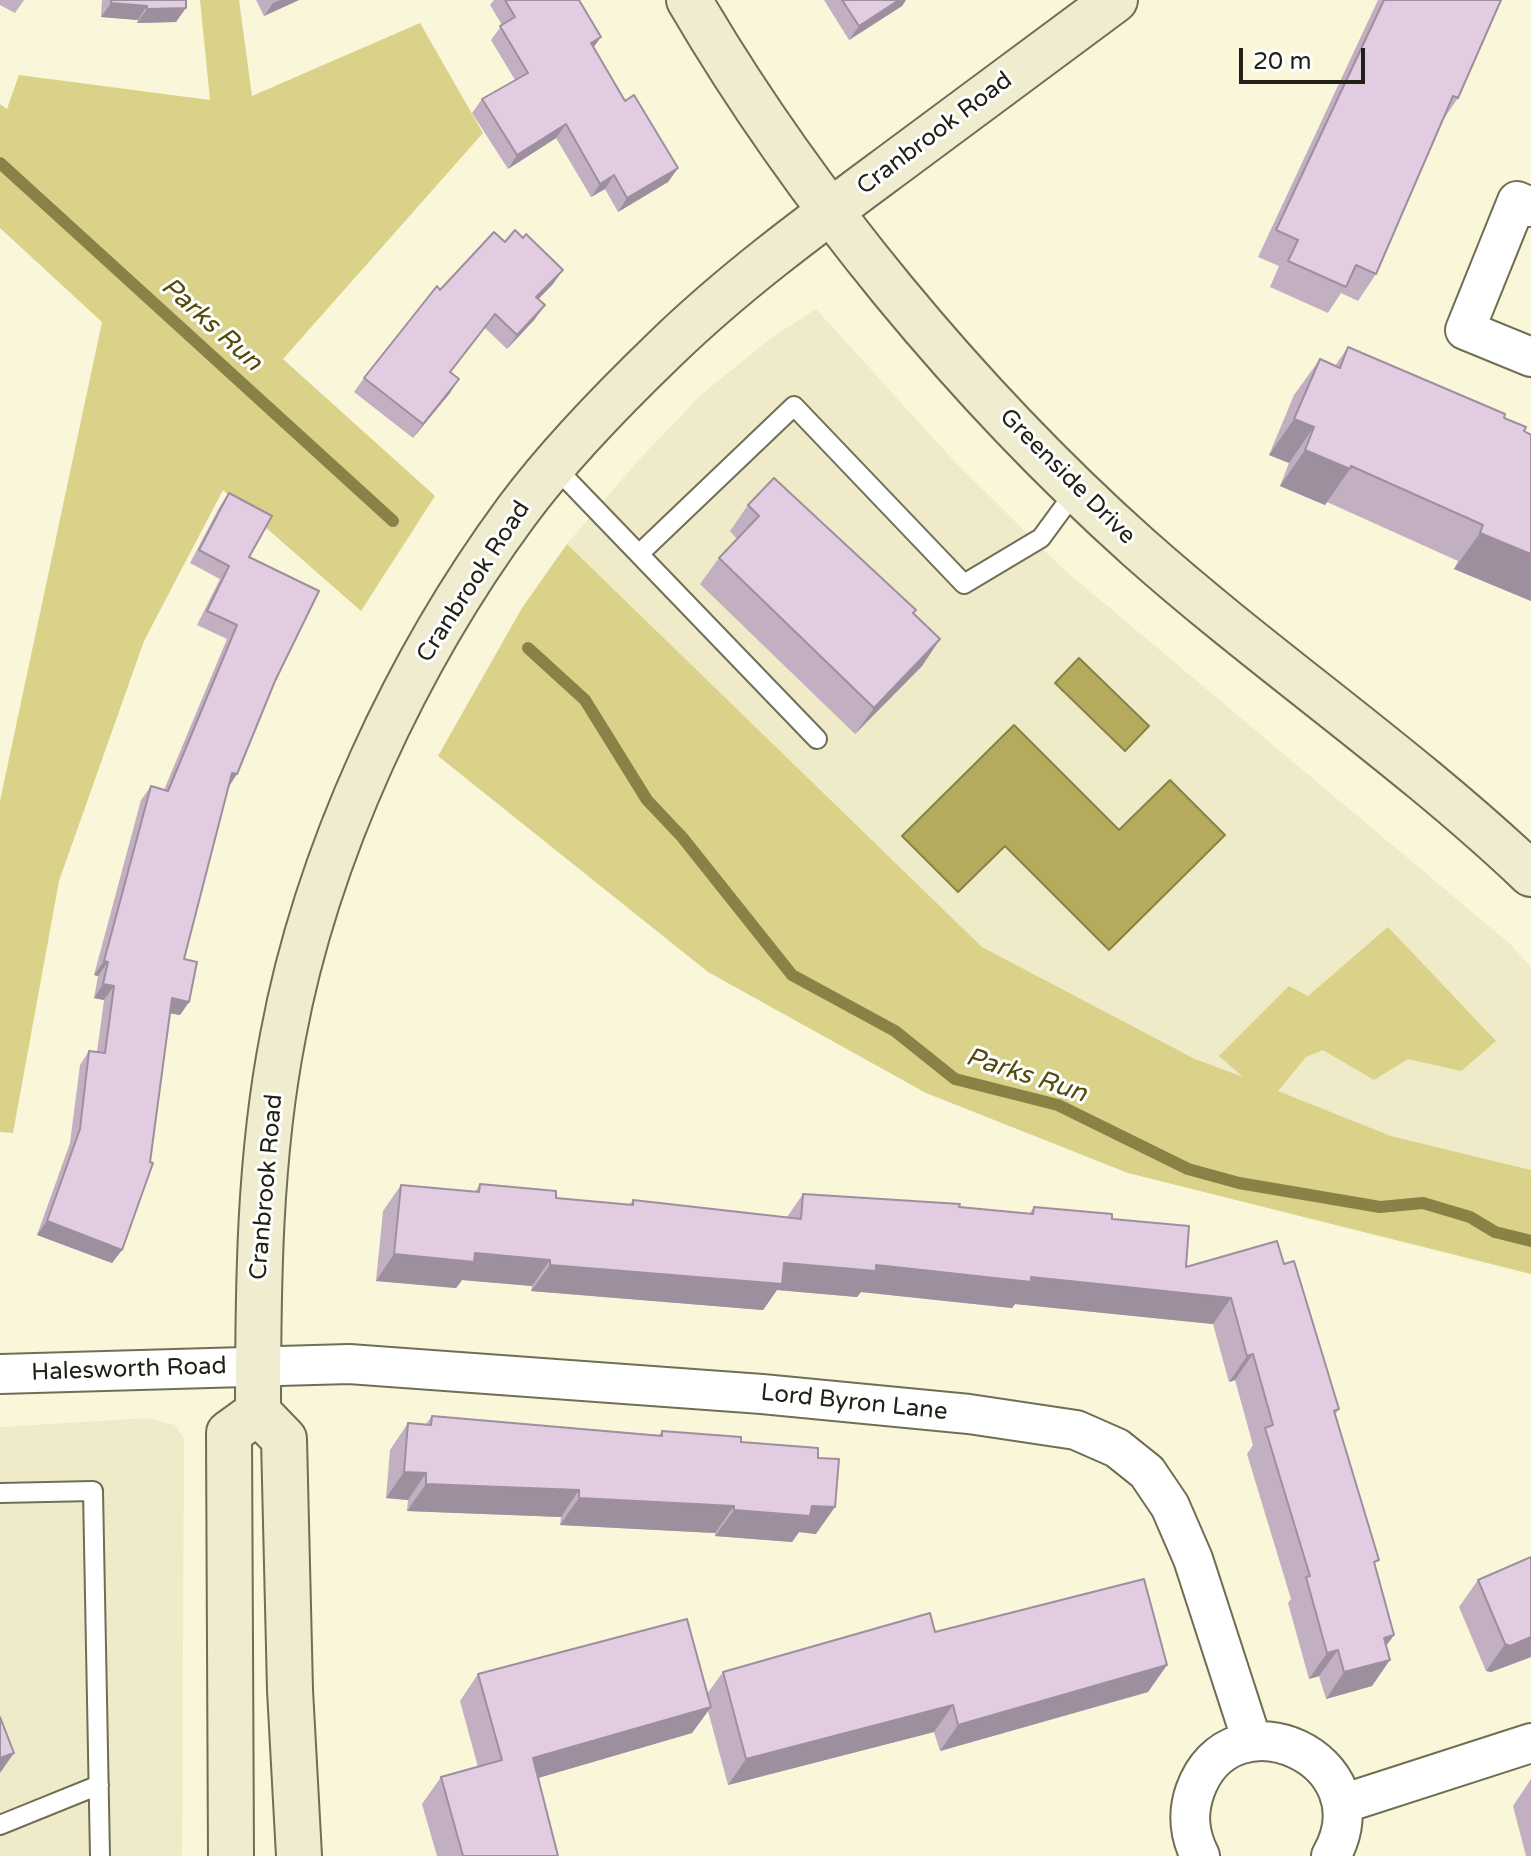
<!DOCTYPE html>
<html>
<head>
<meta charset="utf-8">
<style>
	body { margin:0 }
	#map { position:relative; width:1531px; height:1856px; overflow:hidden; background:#f9f6da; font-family:"Varela Round",sans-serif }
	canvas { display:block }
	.scale { position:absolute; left:1239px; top:48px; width:126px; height:36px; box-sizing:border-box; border:4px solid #222117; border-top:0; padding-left:10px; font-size:24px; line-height:28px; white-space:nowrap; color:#222117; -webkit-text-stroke:6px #fff; paint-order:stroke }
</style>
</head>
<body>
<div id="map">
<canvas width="1531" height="1856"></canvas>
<div class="scale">20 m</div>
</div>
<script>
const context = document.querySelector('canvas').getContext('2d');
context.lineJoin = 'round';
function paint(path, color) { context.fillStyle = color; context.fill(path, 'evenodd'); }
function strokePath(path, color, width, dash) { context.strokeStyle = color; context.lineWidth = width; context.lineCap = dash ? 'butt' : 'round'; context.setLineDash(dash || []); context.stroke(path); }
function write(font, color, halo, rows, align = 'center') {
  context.font = font + ' "Varela Round",sans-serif'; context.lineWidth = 6; context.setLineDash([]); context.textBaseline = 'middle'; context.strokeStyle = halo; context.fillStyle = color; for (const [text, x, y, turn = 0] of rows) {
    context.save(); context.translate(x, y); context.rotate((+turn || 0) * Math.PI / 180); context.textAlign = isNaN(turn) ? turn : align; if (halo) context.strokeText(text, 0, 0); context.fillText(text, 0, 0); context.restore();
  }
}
paint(new Path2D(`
	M 816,309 L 953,460 L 1061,567 L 1510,944 L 1531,967 L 1531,1170 L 1391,1136 L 1195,1059 L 982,947 L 567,544 L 636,463 L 701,395 L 771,338 Z
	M 149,1418 L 175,1425 L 184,1439 L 182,1856 L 0,1856 L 0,1427 Z`), '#efebc8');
paint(new Path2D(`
	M 200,0 L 239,0 L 252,96 L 420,23 L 483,133 L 283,359 L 435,496 L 361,611 L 223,490 L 144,641 L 59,881 L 13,1133 L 0,1132 L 0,801 L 102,322 L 0,228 L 0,104 L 7,109 L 19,75 L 210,100 Z
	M 567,544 L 982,947 L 1195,1059 L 1243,1077 L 1219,1056 L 1289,986 L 1308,996 L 1388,927 L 1496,1041 L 1461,1071 L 1408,1059 L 1374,1080 L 1323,1050 L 1306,1057 L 1278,1091 L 1391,1136 L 1531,1170 L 1531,1274 L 1128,1173 L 926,1093 L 708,972 L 438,756 L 522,608 Z`), '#dad289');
const water = new Path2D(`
	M 1079,658 L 1149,726 L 1125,751 L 1055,683 Z
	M 1014,725 L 1119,830 L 1170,780 L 1225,835 L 1109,950 L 1005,846 L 958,892 L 902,836 Z`);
paint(water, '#b4ab5c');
strokePath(water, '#888247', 2);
strokePath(new Path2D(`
	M 0,163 L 393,521
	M 528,648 L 585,700 L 647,800 L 682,837 L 792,975 L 895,1031 L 955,1079 L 1058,1105 L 1188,1169 L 1239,1183 L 1380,1207 L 1423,1203 L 1470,1217 L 1495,1232 L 1531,1241`), '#888247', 12);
const lane = new Path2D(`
	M 554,466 L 817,739
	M 639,554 L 794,406 L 964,584 L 1041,538 L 1077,489
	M 0,1493 L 93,1491 L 100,1856
	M 0,1825 L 99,1785`);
const street = new Path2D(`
	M 1531,207 L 1517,201 L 1465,330 L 1531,357
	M 0,1374 L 349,1364 L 762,1394 L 969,1414 L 1076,1430 L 1117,1448 L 1147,1472 L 1170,1506 L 1193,1559 L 1252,1741
	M 1342,1804 L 1531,1743
	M 1200,1856 C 1189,1834 1187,1814 1195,1791 C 1231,1689 1386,1760 1331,1856`);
const secondary = new Path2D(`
	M 689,0 C 804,197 969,396 1139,548 C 1266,661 1408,757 1531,874
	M 231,1856 L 229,1433 L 258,1412
	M 299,1856 L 290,1690 L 284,1439 L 258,1412 C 258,1286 259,1159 283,1036 C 317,853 407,660 517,511 C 560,453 613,399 665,349 C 734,282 813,224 890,167 C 965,111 1040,56 1115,0`);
strokePath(lane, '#706e55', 22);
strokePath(street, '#706e55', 42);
strokePath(secondary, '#706e55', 48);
strokePath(lane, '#fff', 18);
strokePath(street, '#fff', 38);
strokePath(secondary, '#efeccf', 44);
paint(new Path2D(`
	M 0,0 L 24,0 L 15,13 L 0,5 Z
	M 102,0 L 186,0 L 176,22 L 137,23 L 138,20 L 101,17 Z
	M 256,0 L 299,0 L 264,16 Z
	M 494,0 L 579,0 L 594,47 L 625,101 L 678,168 L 668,182 L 618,212 L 605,189 L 591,197 L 556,138 L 508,169 L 472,113 L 482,99 L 515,80 L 491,40 L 502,25 L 490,5 Z
	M 824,0 L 906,0 L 902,6 L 849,40 Z
	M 1378,0 L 1501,0 L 1458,98 L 1443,120 L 1376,274 L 1358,301 L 1341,293 L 1328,313 L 1270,287 L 1279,266 L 1258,257 Z
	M 523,238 L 553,284 L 538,299 L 535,319 L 507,349 L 485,328 L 451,372 L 450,393 L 413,438 L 354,392 L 364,378 L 440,290 L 505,242 Z
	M 1348,347 L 1504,418 L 1531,435 L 1531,601 L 1454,569 L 1458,561 L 1327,502 L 1325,505 L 1280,486 L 1289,463 L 1269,455 L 1294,395 L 1320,359 L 1335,366 Z
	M 229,493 L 249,557 L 275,681 L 229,786 L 184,959 L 189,1002 L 180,1015 L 170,1013 L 122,1250 L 112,1263 L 37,1235 L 70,1143 L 80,1065 L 89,1051 L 97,1052 L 104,1000 L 94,998 L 98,976 L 94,975 L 141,800 L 151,786 L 164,790 L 227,639 L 197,625 L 220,579 L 190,563 L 220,506 Z
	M 748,505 L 940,639 L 922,666 L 855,734 L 700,584 L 719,558 L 737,539 L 730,531 Z
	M 480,1184 L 556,1198 L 629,1205 L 633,1200 L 787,1217 L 803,1194 L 1029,1214 L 1034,1207 L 1112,1219 L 1186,1267 L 1284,1264 L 1339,1409 L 1335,1415 L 1394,1635 L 1386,1646 L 1372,1686 L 1326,1699 L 1319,1676 L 1309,1679 L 1288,1603 L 1291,1599 L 1247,1454 L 1253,1445 L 1235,1380 L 1229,1382 L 1213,1324 L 1015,1304 L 1012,1308 L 861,1292 L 857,1297 L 777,1290 L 763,1310 L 531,1291 L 532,1286 L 462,1280 L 456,1288 L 376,1281 L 383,1211 L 401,1185 L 475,1192 Z
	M 432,1416 L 659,1435 L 662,1431 L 741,1442 L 816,1534 L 799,1532 L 792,1542 L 715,1536 L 715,1533 L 560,1525 L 561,1517 L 407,1511 L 408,1500 L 386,1498 L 390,1450 L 408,1423 L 426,1424 Z
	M 1531,1557 L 1531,1657 L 1491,1672 L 1486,1671 L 1459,1607 L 1478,1580 Z
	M 935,1632 L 1167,1665 L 1148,1692 L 940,1751 L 934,1732 L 728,1785 L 708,1711 L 692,1733 L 538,1778 L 558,1856 L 437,1856 L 422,1804 L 441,1777 L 478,1767 L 460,1701 L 478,1674 L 707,1694 L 723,1672 Z
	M 1531,1779 L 1531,1856 L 1526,1856 L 1513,1806 Z`), '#c2afc2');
paint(new Path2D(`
	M 280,0 L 299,0 L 264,16 L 273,3 Z
	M 899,0 L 906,0 L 902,6 L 849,40 L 859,26 Z
	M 111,3 L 147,6 L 138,20 L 101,17 Z
	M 186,8 L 176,22 L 137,23 L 147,9 Z
	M 601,37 L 591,51 L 591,43 Z
	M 566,124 L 556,138 L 508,169 L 517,155 Z
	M 678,168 L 668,182 L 618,212 L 627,198 Z
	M 614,175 L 605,189 L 591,197 L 600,184 Z
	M 563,270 L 553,284 L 527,311 L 536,297 Z
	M 545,305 L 535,319 L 507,349 L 517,335 Z
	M 459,379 L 450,393 L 413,438 L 423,424 Z
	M 1294,419 L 1314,427 L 1289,463 L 1269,455 Z
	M 1305,450 L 1350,469 L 1325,505 L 1280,486 Z
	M 1480,533 L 1531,554 L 1531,601 L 1454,569 Z
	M 940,639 L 922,666 L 855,734 L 874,708 Z
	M 232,773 L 237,774 L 228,788 Z
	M 104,961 L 108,962 L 98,976 L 94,975 Z
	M 103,984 L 114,986 L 104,1000 L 94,998 Z
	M 172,998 L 189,1002 L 180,1015 L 162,1012 Z
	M 47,1221 L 122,1250 L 112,1263 L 37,1235 Z
	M 475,1253 L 550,1260 L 532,1286 L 462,1280 L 456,1288 L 376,1281 L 394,1254 Z
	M 784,1263 L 876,1265 L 1031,1277 L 1231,1298 L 1213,1324 L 1015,1304 L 1012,1308 L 861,1292 L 857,1297 L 777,1290 L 763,1310 L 531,1291 L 550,1265 Z
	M 1253,1354 L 1235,1380 L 1229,1382 L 1247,1356 Z
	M 404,1472 L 426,1473 L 408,1500 L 386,1498 Z
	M 426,1484 L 579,1490 L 561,1517 L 407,1511 Z
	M 579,1498 L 734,1506 L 715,1533 L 560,1525 Z
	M 812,1506 L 835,1507 L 816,1534 L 799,1532 L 792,1542 L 715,1536 L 734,1510 Z
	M 1394,1635 L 1375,1661 L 1384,1638 Z
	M 1531,1637 L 1531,1657 L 1491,1672 L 1486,1671 L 1505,1644 Z
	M 1338,1650 L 1319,1676 L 1309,1679 L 1327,1653 Z
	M 1390,1660 L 1372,1686 L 1326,1699 L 1344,1672 Z
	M 1167,1665 L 1148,1692 L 940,1751 L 958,1725 Z
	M 953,1705 L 934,1732 L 728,1785 L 746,1759 Z
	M 711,1707 L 692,1733 L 514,1785 L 533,1758 Z
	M 14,1753 L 0,1773 L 0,1758 Z`), '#9e8f9e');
const building = new Path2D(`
	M 111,0 L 186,0 L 186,8 L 147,9 L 147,6 L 111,3 Z
	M 505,0 L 579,0 L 601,37 L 591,43 L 625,101 L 634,95 L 678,168 L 627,198 L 614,175 L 600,184 L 566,124 L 517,155 L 482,99 L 528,73 L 500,26 L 515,17 Z
	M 842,0 L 899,0 L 859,26 Z
	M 1384,0 L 1501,0 L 1458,98 L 1453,96 L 1376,274 L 1356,265 L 1346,287 L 1288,261 L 1298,240 L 1276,230 Z
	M 515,230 L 523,238 L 526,234 L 563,270 L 536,297 L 545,305 L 517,335 L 495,314 L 450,372 L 459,379 L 423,424 L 364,378 L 437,286 L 440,290 L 494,232 L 505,242 Z
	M 1348,347 L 1505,414 L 1504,418 L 1526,427 L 1524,431 L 1531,435 L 1531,554 L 1480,533 L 1483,525 L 1351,466 L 1350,469 L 1305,450 L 1314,427 L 1294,419 L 1320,359 L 1340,368 Z
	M 774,478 L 916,610 L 913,613 L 940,639 L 874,708 L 719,558 L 759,516 L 748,505 Z
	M 229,493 L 272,516 L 249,557 L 319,591 L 275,681 L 237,774 L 232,773 L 184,959 L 197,962 L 189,1002 L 172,998 L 150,1162 L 153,1163 L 122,1250 L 47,1221 L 80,1129 L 89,1051 L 105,1053 L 114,986 L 103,984 L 108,962 L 104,961 L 151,786 L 168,791 L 237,625 L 207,611 L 229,566 L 199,550 Z
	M 480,1184 L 556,1191 L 556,1198 L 633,1205 L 633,1200 L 801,1219 L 803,1194 L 960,1204 L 959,1207 L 1033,1214 L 1034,1207 L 1112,1214 L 1112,1219 L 1189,1226 L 1186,1267 L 1277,1241 L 1284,1264 L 1294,1261 L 1339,1409 L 1334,1411 L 1379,1560 L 1374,1562 L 1394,1635 L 1384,1638 L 1390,1660 L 1344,1672 L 1338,1650 L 1327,1653 L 1306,1577 L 1310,1576 L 1265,1428 L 1273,1425 L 1253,1354 L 1247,1356 L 1231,1298 L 1031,1277 L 1031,1282 L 876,1265 L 876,1271 L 784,1263 L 782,1284 L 550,1265 L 550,1260 L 475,1253 L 474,1262 L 394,1254 L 401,1185 L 479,1192 Z
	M 432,1416 L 662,1436 L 662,1431 L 741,1437 L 741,1442 L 818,1448 L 818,1458 L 839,1459 L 835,1507 L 812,1506 L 810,1516 L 734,1510 L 734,1506 L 579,1498 L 579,1490 L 426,1484 L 426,1473 L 404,1472 L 408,1423 L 431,1425 Z
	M 1531,1557 L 1531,1637 L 1510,1646 L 1505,1644 L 1478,1580 Z
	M 1144,1579 L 1167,1665 L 958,1725 L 953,1705 L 746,1759 L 723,1672 L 930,1613 L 935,1632 Z
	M 687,1619 L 711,1707 L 533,1758 L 558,1856 L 463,1856 L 441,1777 L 502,1760 L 478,1674 Z
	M 0,1717 L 14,1753 L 0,1758 Z`);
paint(building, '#e1cce2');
strokePath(building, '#9e8f9e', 2);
write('24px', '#222117', '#fff', [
	["Cranbrook Road",935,134,-37],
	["Greenside Drive",1067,477,45],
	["Cranbrook Road",474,582,-57],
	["Cranbrook Road",267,1187,-85],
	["Halesworth Road",129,1370,-2],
	["Lord Byron Lane",854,1403,6]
]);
write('italic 26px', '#524b0c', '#fff', [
	["Parks Run",211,325,42],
	["Parks Run",1026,1076,18]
]);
</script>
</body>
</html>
